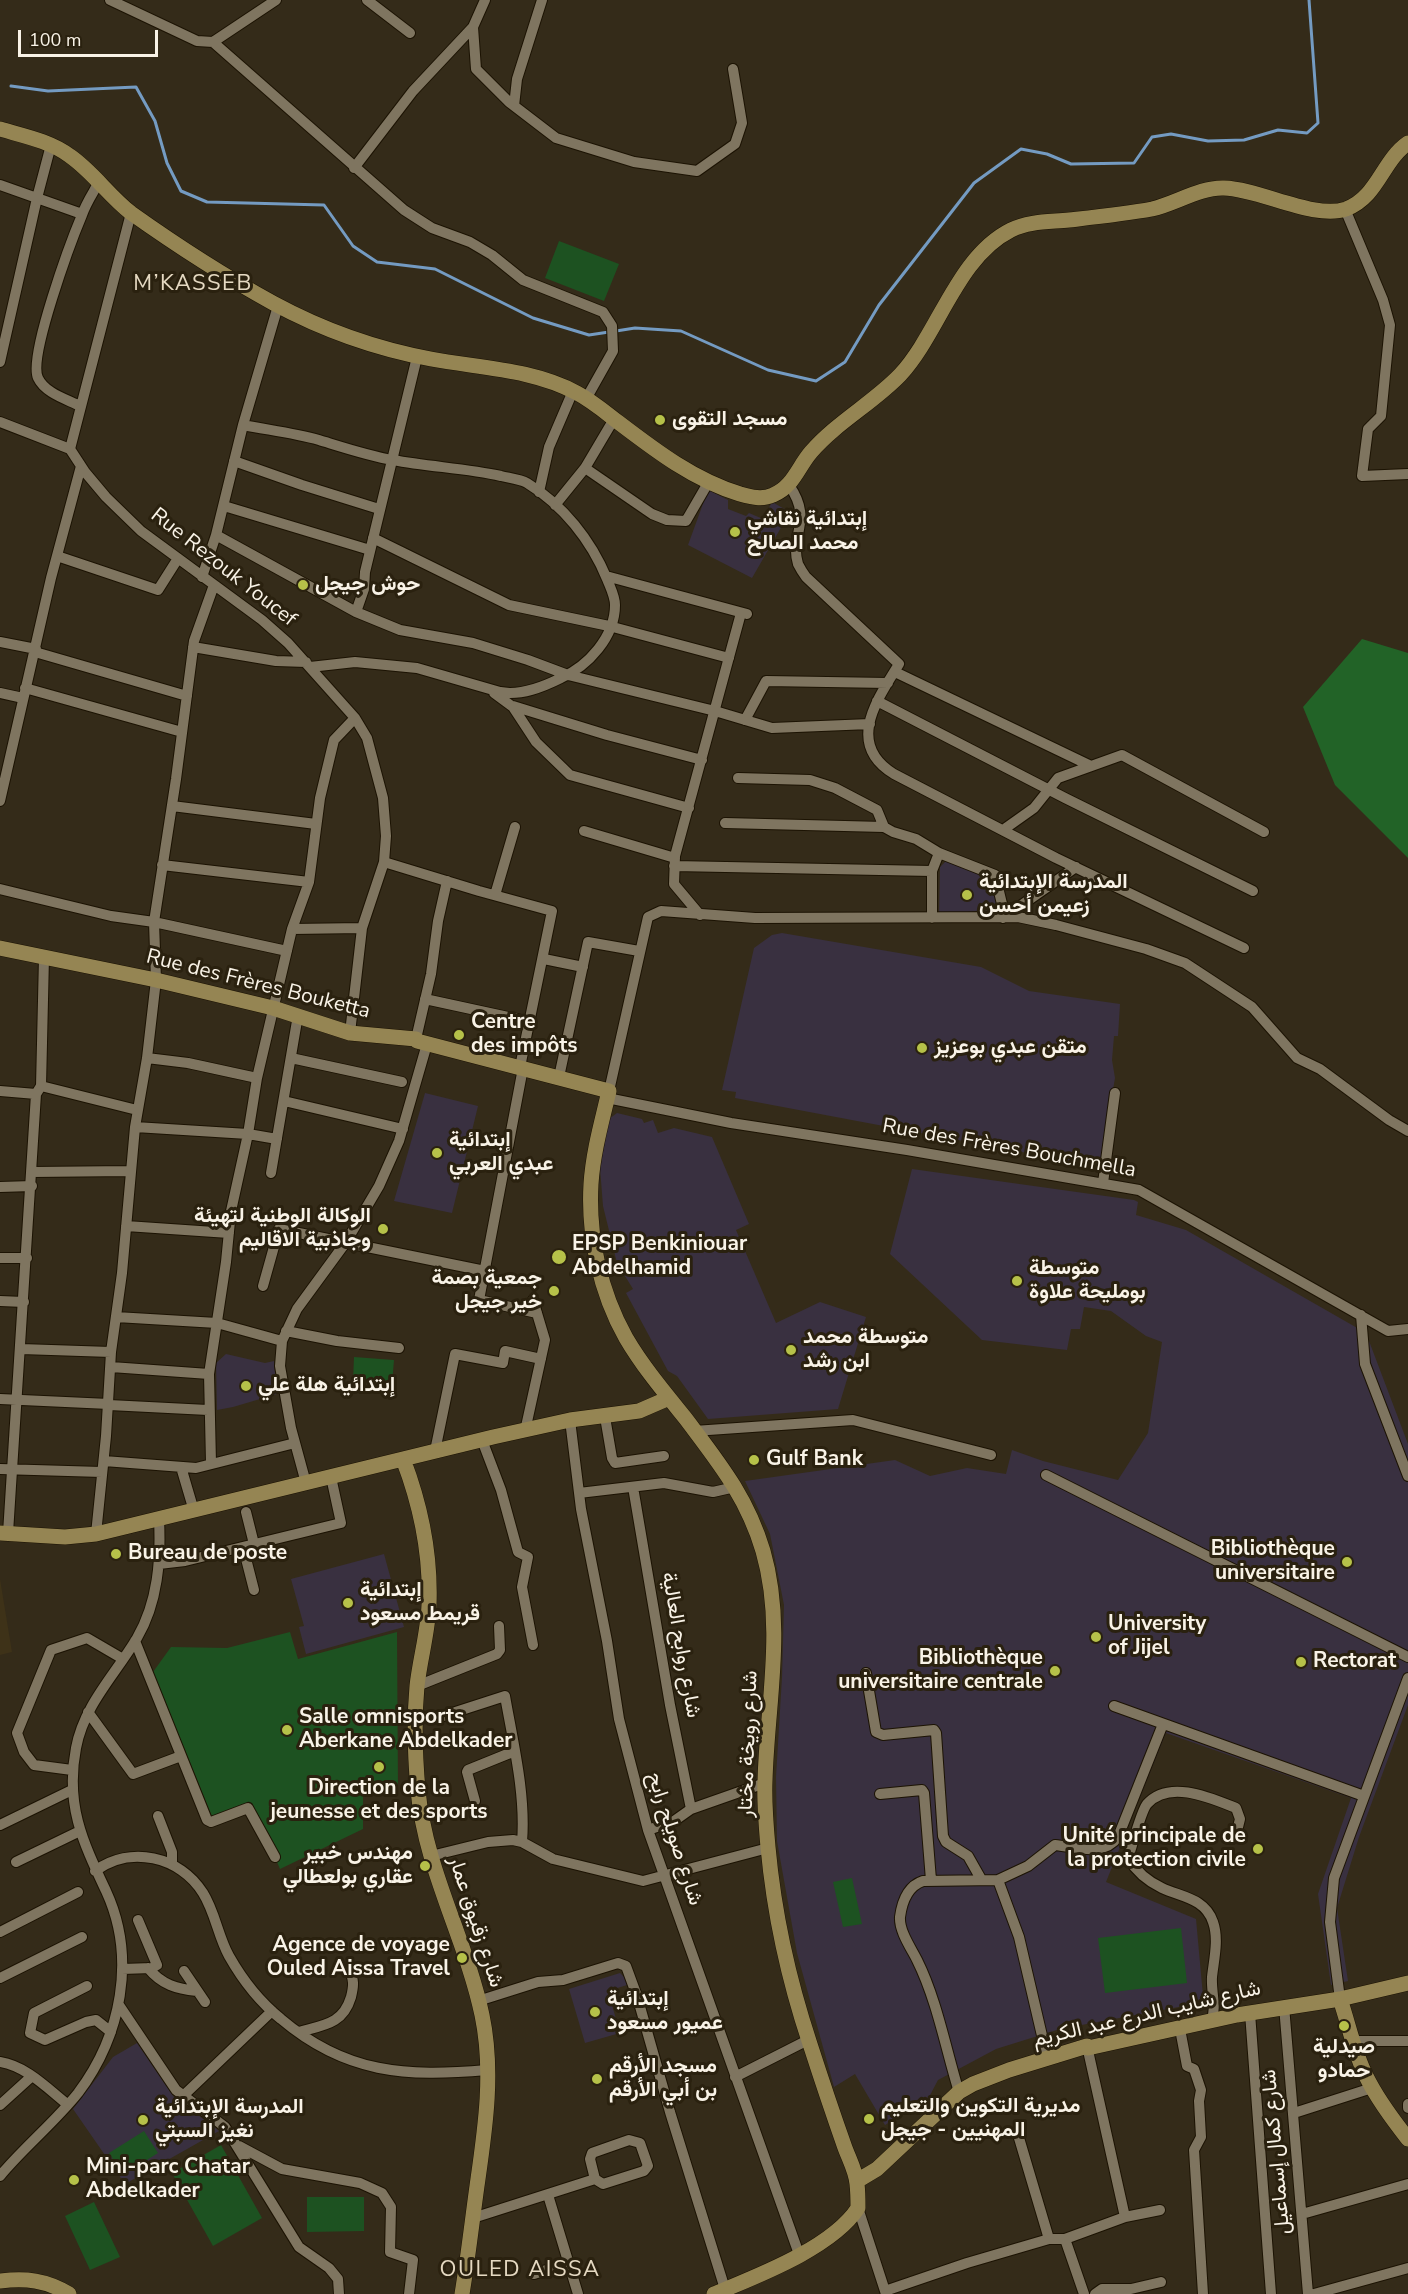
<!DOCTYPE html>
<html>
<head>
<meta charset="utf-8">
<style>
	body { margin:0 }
	#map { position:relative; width:1408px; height:2294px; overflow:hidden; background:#342b19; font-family:"Nunito Sans",sans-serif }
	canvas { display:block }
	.scale { position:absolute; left:18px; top:30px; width:140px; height:27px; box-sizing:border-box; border:3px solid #f9f3e7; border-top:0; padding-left:8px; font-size:18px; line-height:21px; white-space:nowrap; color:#f9f3e7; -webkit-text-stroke:4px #2a210f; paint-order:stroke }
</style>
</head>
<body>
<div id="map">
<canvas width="1408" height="2294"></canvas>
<div class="scale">100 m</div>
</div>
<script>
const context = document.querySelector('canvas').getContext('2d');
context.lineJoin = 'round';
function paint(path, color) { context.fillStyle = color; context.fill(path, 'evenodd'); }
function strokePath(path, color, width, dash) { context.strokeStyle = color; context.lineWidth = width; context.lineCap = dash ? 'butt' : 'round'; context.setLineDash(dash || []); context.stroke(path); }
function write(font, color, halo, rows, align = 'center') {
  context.font = font + ' "Nunito Sans",Vazirmatn,sans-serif'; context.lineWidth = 6; context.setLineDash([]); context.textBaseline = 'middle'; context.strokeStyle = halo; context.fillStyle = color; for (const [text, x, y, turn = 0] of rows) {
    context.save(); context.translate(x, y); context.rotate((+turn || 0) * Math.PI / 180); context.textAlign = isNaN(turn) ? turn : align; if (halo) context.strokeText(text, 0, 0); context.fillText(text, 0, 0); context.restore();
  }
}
paint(new Path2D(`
	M 0,1579 L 12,1652 L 0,1655 Z`), '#3e3218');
paint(new Path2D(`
	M 708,490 L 728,500 L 728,509 L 746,516 L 749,513 L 763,519 L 772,502 L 790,512 L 752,578 L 688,545 Z
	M 947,860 L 993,881 L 997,909 L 939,915 L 940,867 Z
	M 782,933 L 981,967 L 1029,991 L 1120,1004 L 1118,1036 L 1114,1036 L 1112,1060 L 1115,1078 L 1099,1171 L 1043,1161 L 1043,1156 L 735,1098 L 736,1092 L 722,1090 L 754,948 L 772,935 Z
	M 425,1093 L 478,1106 L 452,1213 L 394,1201 Z
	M 617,1113 L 642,1119 L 644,1123 L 653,1120 L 658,1133 L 674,1128 L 712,1137 L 749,1224 L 736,1230 L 776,1323 L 820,1302 L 866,1317 L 838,1409 L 708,1419 L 677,1376 L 668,1371 L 626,1293 L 633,1289 L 617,1263 L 603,1206 L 600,1168 L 609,1119 Z
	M 912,1169 L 1134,1200 L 1138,1202 L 1136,1215 L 1186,1230 L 1366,1333 L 1408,1444 L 1408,1705 L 1359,1837 L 1337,1908 L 1348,1981 L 1331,1985 L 1318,1894 L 1351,1798 L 1166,1733 L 1106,1882 L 1196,1919 L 1203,1996 L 1200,2003 L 1060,2029 L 996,2049 L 938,2080 L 928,2099 L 885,2125 L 855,2074 L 834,2087 L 797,1953 L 777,1841 L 776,1777 L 782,1677 L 784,1605 L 770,1534 L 745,1481 L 895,1460 L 930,1476 L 967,1468 L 1006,1474 L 1012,1450 L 1043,1461 L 1118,1480 L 1148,1433 L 1162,1342 L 1146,1336 L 1111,1311 L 1084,1307 L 1080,1329 L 1071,1329 L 1067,1350 L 982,1340 L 890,1254 Z
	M 226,1354 L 265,1363 L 274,1361 L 277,1394 L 233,1407 L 217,1410 L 216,1363 Z
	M 384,1554 L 404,1627 L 306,1654 L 299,1627 L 304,1626 L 291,1579 Z
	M 620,1973 L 624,1977 L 627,1985 L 608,1991 L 620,2033 L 585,2043 L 569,1989 Z
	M 137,2043 L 173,2096 L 219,2131 L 125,2184 L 73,2109 L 113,2057 Z`), '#393040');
paint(new Path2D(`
	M 559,241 L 619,264 L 604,301 L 545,278 Z
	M 354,1357 L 394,1360 L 392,1384 L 353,1381 Z
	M 290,1632 L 298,1659 L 397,1632 L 398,1790 L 363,1787 L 363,1829 L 280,1869 L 252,1803 L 213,1819 L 153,1672 L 171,1647 L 227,1648 Z
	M 852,1878 L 862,1924 L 843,1927 L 833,1882 Z
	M 1181,1928 L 1187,1983 L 1105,1993 L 1098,1938 Z
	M 144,2131 L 158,2153 L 123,2175 L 109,2153 Z
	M 221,2145 L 262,2218 L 213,2246 L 172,2173 Z
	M 307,2197 L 364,2197 L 364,2231 L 307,2232 Z
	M 94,2202 L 120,2257 L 90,2270 L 65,2216 Z`), '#1d5221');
paint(new Path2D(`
	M 1362,639 L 1408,653 L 1408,858 L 1335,785 L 1303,707 Z`), '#226327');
strokePath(new Path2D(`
	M 11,86 L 48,91 L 136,87 L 155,121 L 167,163 L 181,191 L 207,202 L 324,205 L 353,246 L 377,262 L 435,269 L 533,318 L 589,335 L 609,332
	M 616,331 L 635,328 L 681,331 L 768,370 L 816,381 L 845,362 L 879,305 L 974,183 L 1021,149 L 1047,154 L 1071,164 L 1134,163 L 1152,137 L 1171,134 L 1208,141 L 1244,140 L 1278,130 L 1307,133 L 1318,123 L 1309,0`), '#749bc2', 3);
const street = new Path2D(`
	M 110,0 L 197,41 L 213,42 L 276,0
	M 367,0 L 410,33
	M 485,0 L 473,27 L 476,69 L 509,102 L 556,138 L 634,162 L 697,171 L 735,144 L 742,123 L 733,69
	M 213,42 L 404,210 L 432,228 L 470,242 L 492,255 L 523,280 L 603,312 L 612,326 L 613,351 L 586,399
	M 514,106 L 517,79 L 542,0
	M 354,168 L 413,91 L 473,27
	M 0,185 L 82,214
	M 1345,209 L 1383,300 L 1390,325 L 1381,416 L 1368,429 L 1362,476 L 1408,474
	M 0,362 L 37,198 L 51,145
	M 80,406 C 66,399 45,393 38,378 C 28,357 71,241 82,215 C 86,203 93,193 99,182
	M 0,422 L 70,449 L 85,472 L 106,497 L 141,531 L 262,620 L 288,643 L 355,718 L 367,738 L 383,798 L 386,836 L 384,862 L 362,928 L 350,1033
	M 243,425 C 268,430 294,433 319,440 C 342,447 369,456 393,460 C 429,467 465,468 501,476 C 509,478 520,479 527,483 C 563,505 591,540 607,579 C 610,587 615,596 615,605 C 615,637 588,666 561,678 C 543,687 521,696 500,692 L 417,668 L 355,662 L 310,667
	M 70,449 L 131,213
	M 234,461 L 302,485 L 379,509
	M 585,468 L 652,514 L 667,520 L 686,521 L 708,483
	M 789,485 C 814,521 789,534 798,564 C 800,568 803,573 806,577 L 899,664 C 877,700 845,744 894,774 L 1056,858 L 1244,948
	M 539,492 L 549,447 L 573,391
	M 555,505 L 585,468 L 614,419
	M 224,506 L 370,550
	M 216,535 L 356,612 L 400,630 L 473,643 L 528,660 L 568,675 L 715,711 L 772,728 L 870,724
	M 373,538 L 509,605 L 609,626 L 729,658
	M 57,556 L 158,590 L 177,560
	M 606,576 L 747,614
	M 202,577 L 216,535 L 243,425 L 278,306
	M 356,612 L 364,589 L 365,572 L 417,357
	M 0,642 L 36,649
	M 193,647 L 276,661 L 306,662
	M 35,652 L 187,696
	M 895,672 L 1091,766
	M 25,688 L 182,732
	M 0,693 L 23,698
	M 494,693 L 513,707 L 536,742 L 570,775 L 689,808
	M 877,701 L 1065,798 L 1253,891
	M 513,706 L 607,735 L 702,760
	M 745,720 L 766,681 L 888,683
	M 738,778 L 810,780 L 835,788 L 877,810 L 884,827 L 893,832 L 916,839 L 939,853 L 995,875 L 1003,908 L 1003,918
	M 0,801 L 51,578 L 81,466
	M 172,806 L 316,824
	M 725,823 L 884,827
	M 1003,830 L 1034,808 L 1058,778 L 1122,755 L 1264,832
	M 584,831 L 675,858
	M 384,862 L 479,891 L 552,911 L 520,1067
	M 162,865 L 309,882
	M 674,866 L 932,871
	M 0,889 L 111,916 L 154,922 L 287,951
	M 495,895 L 515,827
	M 700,915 L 674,884 L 675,856 L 741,613
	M 932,918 L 932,871 L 939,853
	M 1003,918 L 1076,867
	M 292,929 L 362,928
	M 544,959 L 583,967
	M 425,999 L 531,1022
	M 416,1039 L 431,974 L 438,921 L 447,881
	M 147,1058 L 188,1063 L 257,1078
	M 291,1058 L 402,1082
	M 523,1068 L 479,1300 L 537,1313
	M 559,1077 L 588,942 L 639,951
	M 41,1086 L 137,1110
	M 0,1091 L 36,1094
	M 609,1091 L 648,917 L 661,911 L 755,918 L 1018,917 L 1056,925 L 1146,949 L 1185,963 L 1252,1007 L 1297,1058 L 1320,1069 L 1389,1120 L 1408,1131
	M 607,1098 L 731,1123 L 907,1150 L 1139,1190 L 1388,1331 L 1408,1329
	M 284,1101 L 403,1129
	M 135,1127 L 248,1134 L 277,1139
	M 32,1172 L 130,1171
	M 271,1173 L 298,1015
	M 1103,1183 L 1115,1093
	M 0,1187 L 32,1186
	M 126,1226 L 229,1233
	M 0,1258 L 27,1258
	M 263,1286 L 279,1229 L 485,1271
	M 0,1301 L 24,1302
	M 1361,1315 L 1365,1364 L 1408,1476
	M 116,1317 L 217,1323 L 282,1341
	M 286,1331 L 337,1341 L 399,1348
	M 21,1349 L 111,1352
	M 111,1367 L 209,1374
	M 0,1399 L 109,1404
	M 109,1405 L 208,1410
	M 605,1417 L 612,1458 L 615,1463 L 664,1456
	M 570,1420 L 581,1509 L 607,1641 L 619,1719 L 648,1830 L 799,2254
	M 525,1431 L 545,1340 L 533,1300
	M 694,1431 L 853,1420 L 991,1455
	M 482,1440 L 501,1490 L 518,1552 L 528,1557 L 522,1587 L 533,1645
	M 435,1451 L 455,1354 L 503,1363 L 505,1351 L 541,1359
	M 104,1461 L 196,1468 L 295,1443
	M 211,1463 L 209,1374 L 226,1262 L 231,1211 L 248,1134 L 257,1078 L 292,929 L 309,882 L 320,798 L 334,740 L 355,718
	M 181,1467 L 194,1511
	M 0,1469 L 102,1472
	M 1046,1475 L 1408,1657
	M 306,1483 L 291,1428 L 280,1366 L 282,1341 L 297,1309 L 346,1242 L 379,1186 L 399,1141 L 427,1044
	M 633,1487 L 670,1705 L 691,1809
	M 579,1493 L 664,1483 L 713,1492 L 735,1487
	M 246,1512 L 254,1544
	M 8,1533 L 36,1094 L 41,1086 L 44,957
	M 96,1534 L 106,1436 L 111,1352 L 122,1273 L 135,1127 L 147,1058 L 156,980 L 154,922 L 176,779 L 194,641 L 214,585
	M 243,1547 L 254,1590
	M 159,1564 L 185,1561 L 341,1523 L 331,1477
	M 135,1641 L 207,1820 L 211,1822 L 248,1808 L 275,1857
	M 866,1673 L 876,1732 L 883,1735 L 934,1730 L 936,1733 L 943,1836 L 946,1842 L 968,1856 L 981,1879
	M 417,1686 L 497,1654 L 500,1650 L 499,1626
	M 1114,1706 L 1364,1796
	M 88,1712 L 133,1774 L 181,1756
	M 440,1717 L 505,1696 C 513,1742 526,1795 522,1842
	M 72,1770 L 34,1765 L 24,1752 L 17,1733 L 51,1650 L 87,1638 L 123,1659
	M 880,1794 L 922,1790 L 924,1793 L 931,1880
	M 475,1801 L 467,1772 L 468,1770 L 515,1751
	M 158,1816 L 172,1852 L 172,1865
	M 0,1825 L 72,1790
	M 648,1830 L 674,1821 L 691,1809 L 765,1783
	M 431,1856 L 488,1842 L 513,1840 L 522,1842 L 553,1859 L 643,1881 L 768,1848
	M 16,1862 L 80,1831
	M 95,1871 C 130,1845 180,1856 203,1893 C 215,1912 218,1936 229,1956 C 242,1979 261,2003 281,2019 C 346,2074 406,2077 487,2070
	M 0,1932 L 78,1892
	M 148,1968 C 162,1985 177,1989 197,1991
	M 122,1969 L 152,1968 L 157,1965 L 138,1920
	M 184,1971 L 205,2002
	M 0,1978 L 82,1937
	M 87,1986 L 34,2013 L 30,2033 L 45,2040 L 86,2022 L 96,2020 L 111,2032
	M 1340,1999 L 1330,1922 L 1334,1878 L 1408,1678
	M 478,2001 L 538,1982 L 563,1980 L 618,1963 L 626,1966 L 637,1996 L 670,2112 L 725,2289
	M 119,2005 L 176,2090 L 225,2127 L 299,2247 L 329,2268 L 338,2279 L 339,2294
	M 1284,2006 L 1308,2294
	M 1250,2013 L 1271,2294
	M 1211,2022 C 1217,2008 1211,1992 1212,1977 C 1214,1959 1219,1939 1213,1922 C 1205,1898 1181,1897 1162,1888 C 1147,1881 1136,1871 1128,1858 C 1132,1847 1141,1811 1147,1804 C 1169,1779 1211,1798 1236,1808 L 1240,1819 L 1236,1835
	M 1180,2029 L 1187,2066 L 1194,2069 L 1201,2090 L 1199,2101 L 1201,2137 L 1194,2150 L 1203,2294
	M 299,2032 C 324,2025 343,2024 351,1997 C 354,1985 354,1980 349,1969
	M 1353,2041 L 1408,2041
	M 1087,2046 L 1125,2217
	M 1047,2057 L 1019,1937 L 998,1880 L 1028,1866 L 1055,1845 C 1076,1847 1104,1857 1118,1837 L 1163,1724
	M 0,2062 C 26,2066 47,2088 67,2104
	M 735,2077 L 808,2040
	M 959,2092 C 946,2050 937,2000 917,1960 C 911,1948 899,1931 900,1917 C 902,1902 908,1886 923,1881 L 998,1880
	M 183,2096 L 272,2011
	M 1408,2104 L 1408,2108
	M 0,2105 L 32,2076
	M 1294,2113 L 1372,2088
	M 1019,2138 L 1049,2239
	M 239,2146 L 282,2169 L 360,2183 L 382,2193 L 391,2207 L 390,2252 L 413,2260 L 409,2294
	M 0,2176 C 24,2147 55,2122 78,2093 C 121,2036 137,1958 106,1891 C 83,1842 65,1805 76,1748 C 84,1705 115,1675 137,1638 C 158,1602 161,1560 159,1519
	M 548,2195 L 578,2294
	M 858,2208 L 886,2294
	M 1302,2214 L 1408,2184
	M 473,2218 L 595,2179 L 603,2184 L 644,2171 L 648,2166 L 640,2143 L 629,2140 L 592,2153 L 590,2159 L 595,2179
	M 1065,2239 L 1084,2294
	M 534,2274 L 568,2263
	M 885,2291 L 967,2263 L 1049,2239 L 1065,2239 L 1125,2217 L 1160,2210
	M 1095,2294 L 1102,2289 L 1131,2289 L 1161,2282
	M 1314,2294 L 1408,2268`);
const secondary = new Path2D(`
	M 0,129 C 24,136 50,141 70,156 C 93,172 109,196 131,213 C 176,245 224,276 273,303 C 321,329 377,349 431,359 C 479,368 533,369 577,393 C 592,401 605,412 618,422 C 656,451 694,480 740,494 C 751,497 762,500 773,495 C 793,487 798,467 811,452 C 837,422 873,403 900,375 C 939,333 957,257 1011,230 C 1029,221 1049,222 1069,220 C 1096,217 1125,214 1152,209 C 1175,204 1200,187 1224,188 C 1260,189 1314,220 1346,209 C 1378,197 1382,161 1408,143
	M 0,948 L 156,980 L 273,1008 L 350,1033 L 416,1039 L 417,1041 L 609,1091 C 602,1121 593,1152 591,1184 C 588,1236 600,1292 626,1338 C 643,1367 665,1393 686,1419 C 719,1463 747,1497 763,1551 C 785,1627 767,1704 765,1781 C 764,1803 766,1825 768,1847 C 774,1913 789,1981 810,2044 C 821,2078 832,2111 844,2145 C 848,2157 856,2171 857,2184 C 858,2192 858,2200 858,2208 C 832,2248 757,2276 714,2294
	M 403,1459 C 421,1506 431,1554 429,1605 C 428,1632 420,1659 417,1686 C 414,1719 415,1756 418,1790 C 425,1869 466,1939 482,2015 C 494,2072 485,2130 477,2186 C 472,2222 468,2258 462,2294
	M 0,1533 L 65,1537 L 96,1534 L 493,1437 L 570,1420 L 639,1411 L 669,1398
	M 1340,1999 C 1349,2025 1354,2053 1367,2078 C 1378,2100 1393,2120 1408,2139
	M 857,2181 L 877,2169 L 959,2092 L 973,2084 L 1009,2070 L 1087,2046 L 1088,2048 L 1237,2015 L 1340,1999 L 1408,1983
	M 0,2281 C 26,2278 46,2280 69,2294`);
strokePath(street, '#1c1303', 12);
strokePath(secondary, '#1c1303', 16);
strokePath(street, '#7f7560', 10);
strokePath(secondary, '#958553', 15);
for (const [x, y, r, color] of [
	[660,420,6,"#b6c149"],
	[735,532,6,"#b6c149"],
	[303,585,6,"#b6c149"],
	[967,895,6,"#b6c149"],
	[459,1035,6,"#b6c149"],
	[922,1048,6,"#b6c149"],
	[437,1153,6,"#b6c149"],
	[383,1229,6,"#b6c149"],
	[559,1257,8,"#b6c149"],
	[1017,1281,6,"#b6c149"],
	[554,1291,6,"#b6c149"],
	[791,1350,6,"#b6c149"],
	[246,1386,6,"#b6c149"],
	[754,1460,6,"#b6c149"],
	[116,1554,6,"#b6c149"],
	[1347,1562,6,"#b6c149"],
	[348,1603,6,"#b6c149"],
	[1096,1637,6,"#b6c149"],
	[1301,1662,6,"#b6c149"],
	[1055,1671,6,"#b6c149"],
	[287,1730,6,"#b6c149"],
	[379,1767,6,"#b6c149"],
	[1258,1849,6,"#b6c149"],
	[425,1866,6,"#b6c149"],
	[462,1958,6,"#b6c149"],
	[595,2012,6,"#b6c149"],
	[1344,2026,6,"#b6c149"],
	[597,2079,6,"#b6c149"],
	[869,2119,6,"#b6c149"],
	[143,2120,6,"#b6c149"],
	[74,2180,6,"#b6c149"]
]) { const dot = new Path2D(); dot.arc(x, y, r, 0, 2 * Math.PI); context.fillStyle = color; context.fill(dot); strokePath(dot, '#2a210f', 2); }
write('bold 21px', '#f9f3e7', '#2a210f', [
	["مسجد التقوى",672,420],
	["إبتدائية نقاشي",747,520],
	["محمد الصالح",747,544],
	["حوش جيجل",315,585],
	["المدرسة الإبتدائية",979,883],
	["زعيمن أحسن",979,907],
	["Centre",471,1023],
	["des impôts",471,1047],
	["متقن عبدي بوعزيز",934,1048],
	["إبتدائية",449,1141],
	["عبدي العربي",449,1165],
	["الوكالة الوطنية لتهيئة",371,1217,"right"],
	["وجاذبية الاقاليم",371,1241,"right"],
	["EPSP Benkiniouar",572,1245],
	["Abdelhamid",572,1269],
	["متوسطة",1029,1269],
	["بومليحة علاوة",1029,1293],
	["جمعية بصمة",542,1279,"right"],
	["خير جيجل",542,1303,"right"],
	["متوسطة محمد",803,1338],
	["ابن رشد",803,1362],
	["إبتدائية هلة علي",258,1386],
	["Gulf Bank",766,1460],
	["Bibliothèque",1335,1550,"right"],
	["universitaire",1335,1574,"right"],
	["Bureau de poste",128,1554],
	["إبتدائية",360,1591],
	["قريمط مسعود",360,1615],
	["University",1108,1625],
	["of Jijel",1108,1649],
	["Bibliothèque",1043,1659,"right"],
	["universitaire centrale",1043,1683,"right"],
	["Rectorat",1313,1662],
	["Salle omnisports",299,1718],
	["Aberkane Abdelkader",299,1742],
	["Direction de la",379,1789,"center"],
	["jeunesse et des sports",379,1813,"center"],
	["Unité principale de",1246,1837,"right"],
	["la protection civile",1246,1861,"right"],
	["مهندس خبير",413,1854,"right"],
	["عقاري بولعطالي",413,1878,"right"],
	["Agence de voyage",450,1946,"right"],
	["Ouled Aissa Travel",450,1970,"right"],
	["إبتدائية",607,2000],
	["عميور مسعود",607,2024],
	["صيدلية",1344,2048,"center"],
	["حمادو",1344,2072,"center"],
	["مسجد الأرقم",609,2067],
	["بن أبي الأرقم",609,2091],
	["مديرية التكوين والتعليم",881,2107],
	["المهنيين - جيجل",881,2131],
	["المدرسة الإبتدائية",155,2108],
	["نغيز السبتي",155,2132],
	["Mini-parc Chatar",86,2168],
	["Abdelkader",86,2192]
], 'left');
write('21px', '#f9f3e7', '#2a210f', [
	["Rue Rezouk Youcef",223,568,38],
	["Rue des Frères Bouketta",258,985,14],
	["Rue des Frères Bouchmella",1009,1149,10],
	["شارع روابح العالية",680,1645,80],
	["شارع رويخة مختار",749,1744,-88],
	["شارع صويلح رابح",674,1839,72],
	["شارع زقيوق عمار",475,1922,72],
	["شارع شايب الدرع عبد الكريم",1147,2015,-13],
	["شارع كمال إسماعيل",1277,2152,-95]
]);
context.letterSpacing = '1.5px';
write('22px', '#e5d9c2', '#2a210f', [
	["M’KASSEB",193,285],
	["OULED AISSA",520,2271]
]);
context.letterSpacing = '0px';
</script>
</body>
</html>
